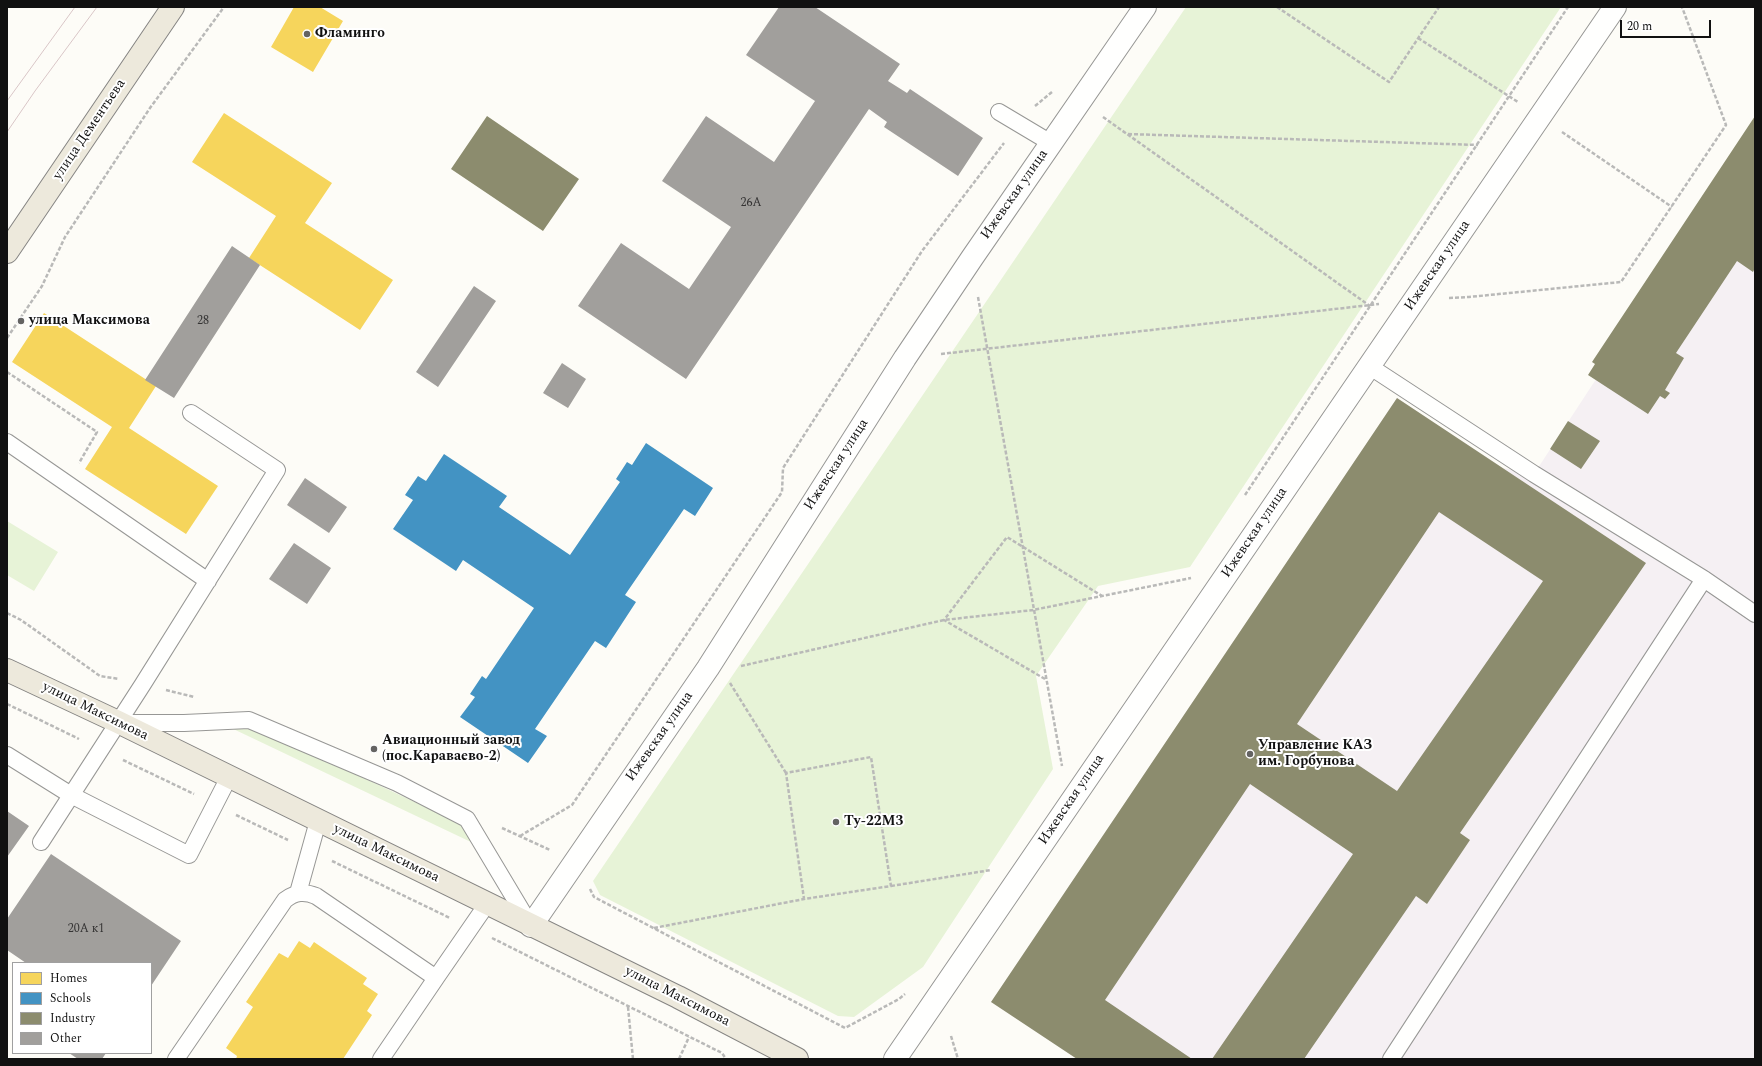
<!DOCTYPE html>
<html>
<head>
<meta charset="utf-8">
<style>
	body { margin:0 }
	#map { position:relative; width:1762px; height:1066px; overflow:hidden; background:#fdfcf7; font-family:Spectral,serif }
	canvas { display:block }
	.frame { position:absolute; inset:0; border:8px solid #111; pointer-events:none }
	.legend { position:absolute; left:12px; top:962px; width:140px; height:92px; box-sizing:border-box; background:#fff; border:1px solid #a0a0a0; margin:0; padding:5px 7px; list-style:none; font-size:12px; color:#111 }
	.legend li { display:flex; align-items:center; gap:8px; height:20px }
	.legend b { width:20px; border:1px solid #a0a0a0 }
	.scale { position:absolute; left:1620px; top:20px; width:91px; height:18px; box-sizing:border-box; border:2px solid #111; border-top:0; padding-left:5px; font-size:12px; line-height:14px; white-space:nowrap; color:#111; -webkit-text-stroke:3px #fff; paint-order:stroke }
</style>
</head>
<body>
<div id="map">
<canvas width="1762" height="1066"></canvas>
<div class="frame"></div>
<ul class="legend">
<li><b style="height:11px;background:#f6d55c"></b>Homes</li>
<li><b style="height:11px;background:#4393c3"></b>Schools</li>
<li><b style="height:11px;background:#8c8c6e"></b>Industry</li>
<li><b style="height:11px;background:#a19f9c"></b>Other</li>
</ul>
<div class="scale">20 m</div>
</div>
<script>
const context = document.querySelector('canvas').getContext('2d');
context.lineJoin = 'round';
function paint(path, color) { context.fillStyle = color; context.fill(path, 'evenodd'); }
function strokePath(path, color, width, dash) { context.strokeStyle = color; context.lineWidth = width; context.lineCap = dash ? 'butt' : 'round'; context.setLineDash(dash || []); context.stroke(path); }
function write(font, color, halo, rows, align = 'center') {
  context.font = font + ' Spectral,serif'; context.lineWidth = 4; context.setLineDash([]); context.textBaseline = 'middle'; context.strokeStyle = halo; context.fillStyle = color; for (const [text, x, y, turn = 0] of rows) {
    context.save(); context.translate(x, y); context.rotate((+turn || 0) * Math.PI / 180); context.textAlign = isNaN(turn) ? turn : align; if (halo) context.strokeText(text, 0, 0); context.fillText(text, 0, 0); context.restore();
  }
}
paint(new Path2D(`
	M 1755,136 L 1755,1059 L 1077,1059 L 991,1002 L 1397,398 L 1503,468 L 1534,474 Z`), '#f5f0f3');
paint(new Path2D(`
	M 1186,7 L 1561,7 L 1190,567 L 1098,586 L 1036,676 L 1053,769 L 923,967 L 854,1017 L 838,1016 L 600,895 L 593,881 Z
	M 7,521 L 58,552 L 34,591 L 7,575 Z
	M 248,724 L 464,825 L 473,843 L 227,726 Z`), '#e7f3d7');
paint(new Path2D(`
	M 294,7 L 320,7 L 343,21 L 313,72 L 271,47 Z
	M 224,113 L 332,183 L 305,223 L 393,280 L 360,330 L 249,258 L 276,216 L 192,162 Z
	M 44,313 L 156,386 L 129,428 L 218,486 L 186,534 L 85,469 L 112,427 L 12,362 Z
	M 299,941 L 310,948 L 314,942 L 367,978 L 363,984 L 378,994 L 367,1011 L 372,1015 L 343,1059 L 236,1059 L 237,1056 L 226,1048 L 253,1007 L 246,1002 L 279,953 L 288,958 Z`), '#f6d55c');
paint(new Path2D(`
	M 646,443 L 713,488 L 695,516 L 684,509 L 625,595 L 636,602 L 606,648 L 595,641 L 535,729 L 547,736 L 528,763 L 460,717 L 475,697 L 470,694 L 482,676 L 486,679 L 534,608 L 463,560 L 456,571 L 393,529 L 413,500 L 405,495 L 418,476 L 426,481 L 444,454 L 507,496 L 499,507 L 570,555 L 620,482 L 616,479 L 627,462 L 632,465 Z`), '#4393c3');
paint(new Path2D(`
	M 487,116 L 579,179 L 543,231 L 451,169 Z
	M 1755,116 L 1755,268 L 1753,272 L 1737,261 L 1676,353 L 1684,358 L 1665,390 L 1670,393 L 1665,399 L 1660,396 L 1648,414 L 1588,375 L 1595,364 L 1592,362 Z
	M 1397,398 L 1646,563 L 1460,833 L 1470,840 L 1427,904 L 1416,896 L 1304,1059 L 1212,1059 L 1353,854 L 1250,784 L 1105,1000 L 1192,1059 L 1077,1059 L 991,1002 ZM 1439,512 L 1543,581 L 1397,791 L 1297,724 Z
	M 1568,421 L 1600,441 L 1581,469 L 1550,449 Z`), '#8c8c6e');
paint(new Path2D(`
	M 779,7 L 815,7 L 900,64 L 888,81 L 907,93 L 910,89 L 983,138 L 958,176 L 884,127 L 887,122 L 869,109 L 686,379 L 578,306 L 621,243 L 689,289 L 731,227 L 662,181 L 706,116 L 774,162 L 815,101 L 746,55 Z
	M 232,246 L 260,265 L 174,398 L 145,380 Z
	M 474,286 L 496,301 L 438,387 L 416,372 Z
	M 562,363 L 586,379 L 568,408 L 543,393 Z
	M 305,478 L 347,507 L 329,533 L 287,505 Z
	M 294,543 L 331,568 L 307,604 L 269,579 Z
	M 7,811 L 29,826 L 7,857 Z
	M 51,854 L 181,941 L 151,986 L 151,963 L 26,963 L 7,950 L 7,919 Z
	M 69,1053 L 106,1053 L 102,1059 L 78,1059 Z`), '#a19f9c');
const lane = new Path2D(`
	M 999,112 L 1051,143
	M 1369,366 L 1534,474 L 1704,579 L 1755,614
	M 7,442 L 208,581
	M 122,723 L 184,723 L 249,720 L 397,783 L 467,819 L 531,926
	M 7,755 L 71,795 L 189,855 L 229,777
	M 41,842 L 143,684 L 277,470 L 191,413
	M 298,893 L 318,821
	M 436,978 L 487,904
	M 176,1059 L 285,900 C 295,892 304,891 316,896 L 436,978 L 381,1059
	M 1391,1059 L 1704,579`);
const street = new Path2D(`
	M 531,926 L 708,668 L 905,358 L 972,258 L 1145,7
	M 895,1059 L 1615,7`);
const primary = new Path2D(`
	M 7,252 L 173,7
	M 7,670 L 118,722 L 678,997 L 797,1059`);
strokePath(lane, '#979795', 18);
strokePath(street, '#979795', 24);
strokePath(primary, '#858482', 24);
strokePath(new Path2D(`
	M 1277,7 L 1389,82 L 1439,7
	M 1418,38 L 1518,102
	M 1035,106 L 1052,92
	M 1103,117 L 1370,306
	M 1562,132 L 1672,207
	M 1128,134 L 1478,145
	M 978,297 L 1062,766
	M 1449,298 L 1469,297 L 1621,282 L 1726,125 L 1682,7
	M 7,338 L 42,286 L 65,237 L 150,108 L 224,7
	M 941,354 L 1379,304
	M 7,372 L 97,432 L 79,463
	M 1245,495 L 1568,7
	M 7,613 L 21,620 L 100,676 L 119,679
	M 741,666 L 944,620 L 1033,610 L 1191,578
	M 1045,679 L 944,620 L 1007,537 L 1102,596
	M 730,683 L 786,773
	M 166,690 L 194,697
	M 7,704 L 79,739
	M 123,760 L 194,794
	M 236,815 L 288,840
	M 502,828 L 550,850
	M 520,836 L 572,805 L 782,492 L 783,468 L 922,251 L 1004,143
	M 332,861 L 450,918
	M 891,886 L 991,870
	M 590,889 L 594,897 L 845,1028 L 899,999 L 905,994
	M 654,928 L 804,899 L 891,886 L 871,757 L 786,773 L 804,899
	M 492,938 L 722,1053 L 726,1059
	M 628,1007 L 633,1059
	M 951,1036 L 958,1059
	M 679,1059 L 689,1037`), '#b9b9b8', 2.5, [4, 2]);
strokePath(lane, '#fffffe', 16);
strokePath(street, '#fffffe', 22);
strokePath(primary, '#ede9dc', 22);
strokePath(new Path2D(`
	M 7,101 L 75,7
	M 7,132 L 35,91 L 97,7`), '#d9c6c7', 1);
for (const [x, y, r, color] of [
	[307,34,4,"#646362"],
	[21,321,4,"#646362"],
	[374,749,4,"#646362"],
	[1250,754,4,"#646362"],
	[836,822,4,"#646362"]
]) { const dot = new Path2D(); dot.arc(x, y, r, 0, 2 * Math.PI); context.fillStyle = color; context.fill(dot); strokePath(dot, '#fff', 1.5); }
write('12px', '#353434', null, [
	["26А",751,204],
	["28",203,322],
	["20А к1",86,930]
]);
write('bold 14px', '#111', '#fff', [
	["Фламинго",315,34],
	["улица Максимова",29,321],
	["Авиационный завод",382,741],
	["(пос.Караваево-2)",382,757],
	["Управление КАЗ",1258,746],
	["им. Горбунова",1258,762],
	["Ту-22М3",844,822]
], 'left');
write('14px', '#111', '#fff', [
	["улица Дементьева",90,130,-56],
	["Ижевская улица",1015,195,-55],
	["Ижевская улица",1438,266,-56],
	["Ижевская улица",837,465,-57],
	["Ижевская улица",1255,533,-56],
	["улица Максимова",95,712,26],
	["Ижевская улица",660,737,-55],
	["Ижевская улица",1072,800,-56],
	["улица Максимова",386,854,26],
	["улица Максимова",677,997,27]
]);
</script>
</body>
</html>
